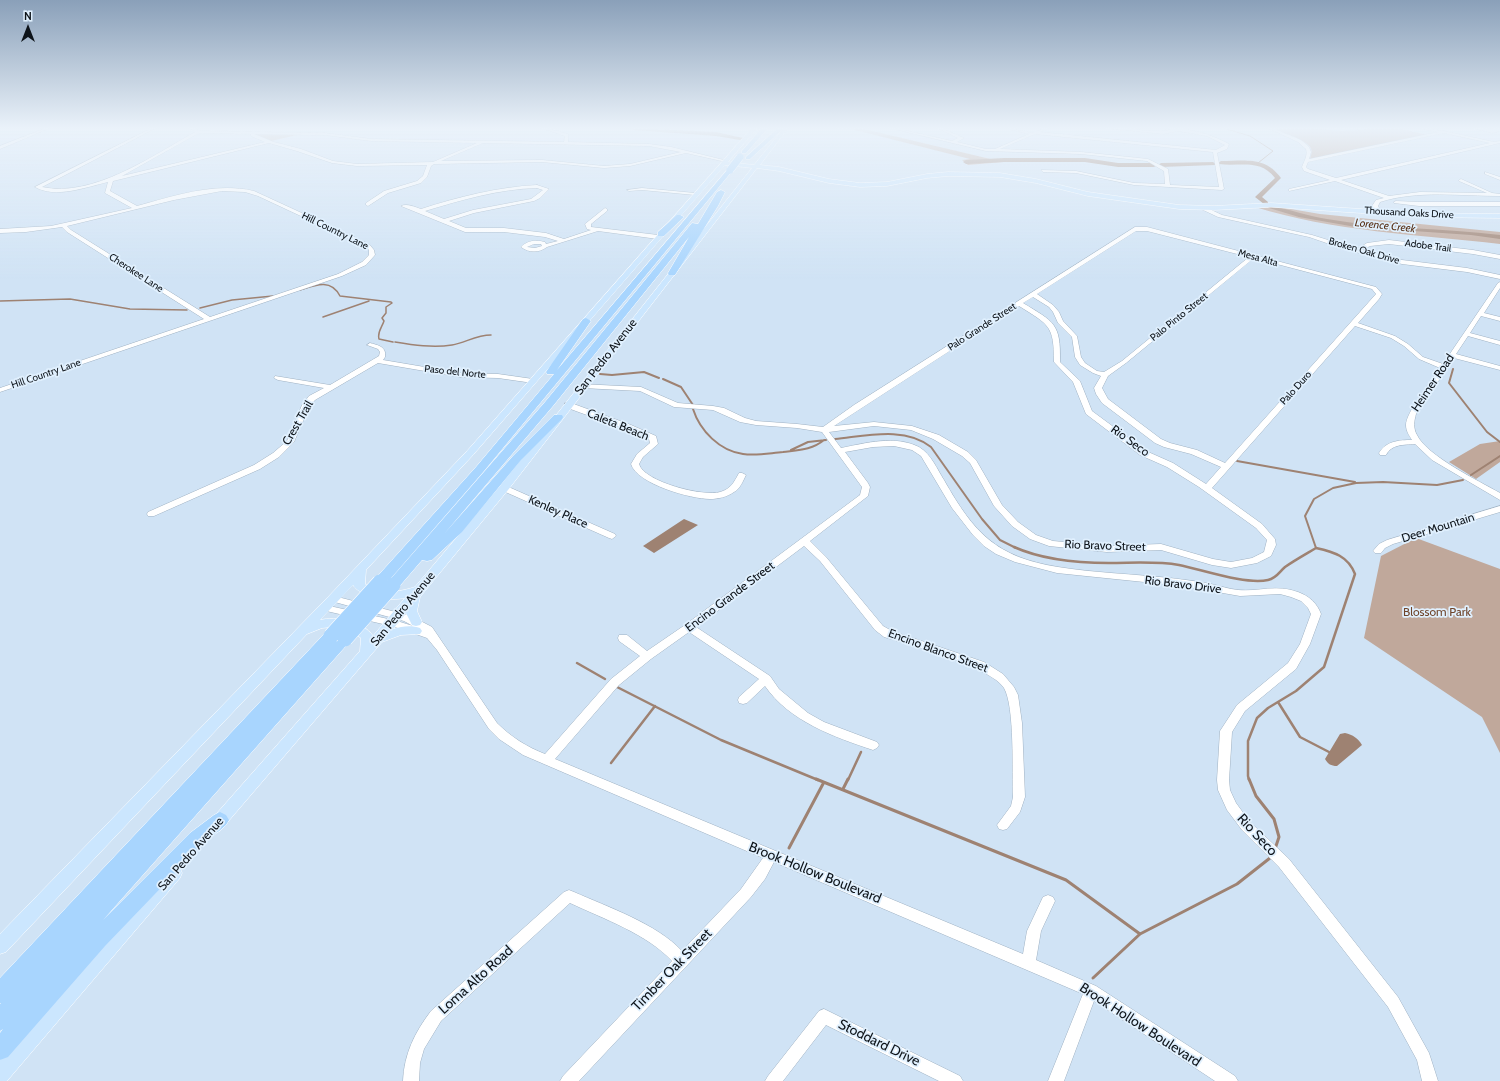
<!DOCTYPE html>
<html>
<head>
<meta charset="utf-8">
<style>
	body { margin:0 }
	#map { position:relative; width:1500px; height:1081px; overflow:hidden; background:#d0e3f5; font-family:Cabin,sans-serif }
	canvas { display:block }
	.north { position:absolute; left:8px; top:8px; width:40px; height:40px; -webkit-text-stroke:3px #e0f0fe; paint-order:stroke; rotate:0deg; font-size:11px; font-weight:700; line-height:16px; text-align:center; color:#0e141a }
	.north::after { content:''; display:block; margin:auto; width:14px; height:18px; background:#0e141a; clip-path:polygon(50% 0,100% 100%,50% 72%,0 100%) }
</style>
</head>
<body>
<div id="map">
<canvas width="1500" height="1081"></canvas>
<div class="north">N</div>
</div>
<script>
const context = document.querySelector('canvas').getContext('2d');
context.lineJoin = 'round';
function paint(path, color) { context.fillStyle = color; context.fill(path, 'evenodd'); }
function strokePath(path, color, width, dash) { context.strokeStyle = color; context.lineWidth = width; context.lineCap = dash ? 'butt' : 'round'; context.setLineDash(dash || []); context.stroke(path); }
function write(font, color, halo, rows, align = 'center') {
  context.font = font + ' Cabin,sans-serif'; context.lineWidth = 3.5; context.setLineDash([]); context.textBaseline = 'middle'; context.strokeStyle = halo; context.fillStyle = color; for (const [text, x, y, turn = 0] of rows) {
    context.save(); context.translate(x, y); context.rotate((+turn || 0) * Math.PI / 180); context.textAlign = isNaN(turn) ? turn : align; if (halo) context.strokeText(text, 0, 0); context.fillText(text, 0, 0); context.restore();
  }
}
paint(new Path2D(`
	M 829,128 L 860,128 L 1003,162 L 968,165 L 962,160 L 970,159 L 851,129 Z
	M 1273,128 L 1309,128 L 1351,131 L 1374,128 L 1397,128 L 1428,135 L 1312,159 L 1310,159 C 1311,155 1313,151 1310,147 C 1304,139 1282,133 1273,128 Z
	M 250,134 L 301,134 L 271,141 Z
	M 1255,207 L 1285,208 L 1320,214 L 1500,232 L 1500,244 C 1421,235 1331,231 1255,207 Z
	M 1500,441 L 1500,462 L 1476,479 L 1449,462 L 1480,444 Z
	M 1416,538 L 1500,569 L 1500,753 L 1482,717 L 1364,638 L 1381,556 Z`), '#c0a89b');
paint(new Path2D(`
	M 684,519 L 698,525 L 654,553 L 643,546 Z
	M 1345,733 C 1353,735 1358,738 1362,745 L 1337,766 C 1331,766 1328,764 1325,759 L 1340,734 Z`), '#9e8272');
strokePath(new Path2D(`
	M 1223,128 L 1250,136 L 1273,151 L 1258,163`), '#9e8272', 1);
strokePath(new Path2D(`
	M 300,290 C 315,285 331,278 340,296 L 391,302 L 392,303 L 386,307 L 386,313 L 382,318 L 384,321 C 382,327 377,332 379,339 L 393,342
	M 0,301 L 70,299 L 130,309 L 187,310
	M 200,308 L 232,300 L 273,296
	M 323,317 L 369,301
	M 395,342 C 413,345 433,348 452,345 C 465,343 476,335 491,335`), '#9e8272', 1.5);
strokePath(new Path2D(`
	M 1453,369 L 1449,383 L 1487,432 L 1500,442
	M 600,374 L 612,375 L 644,372 L 659,378
	M 663,379 L 681,387 L 693,405
	M 693,409 C 700,431 720,451 743,454 C 757,456 770,453 783,452 C 798,450 812,450 824,440
	M 835,439 C 866,436 905,426 931,447 L 982,519 L 1000,540 L 1016,548
	M 791,450 L 808,442 L 826,440
	M 1237,461 L 1355,482
	M 1471,475 L 1500,456
	M 1316,548 L 1305,516 L 1314,499 L 1333,488 L 1356,483 L 1383,482 L 1437,485 L 1463,480`), '#9e8272', 2);
strokePath(new Path2D(`
	M 1014,547 C 1043,560 1078,563 1109,563 C 1133,563 1156,561 1179,565 C 1203,570 1246,585 1268,580 C 1277,578 1279,572 1285,567 C 1295,560 1306,554 1316,548 C 1334,552 1348,556 1355,574 L 1324,667 L 1296,691 L 1268,708 L 1257,718 L 1248,741 L 1248,776 L 1249,780
	M 577,663 L 605,679
	M 617,687 L 721,740 L 818,780
	M 1278,702 L 1300,737 L 1329,752
	M 611,763 L 655,706
	M 848,780 L 861,752`), '#9e8272', 2.5);
strokePath(new Path2D(`
	M 816,779 L 1066,880 L 1140,934
	M 1249,779 L 1256,796 L 1274,819 L 1279,837 L 1275,849
	M 843,789 L 848,779
	M 789,848 L 824,782
	M 1093,978 L 1140,934 L 1237,884 L 1270,858`), '#9e8272', 3);
paint(new Path2D(`
	M 632,128 L 716,132 L 743,138 L 740,140 L 716,136 L 634,130 Z
	M 1004,158 L 1085,158 L 1118,163 L 1154,163 L 1157,165 L 1154,167 L 1118,167 L 1085,162 L 1004,162 L 966,164 L 963,162 L 966,160 Z
	M 1221,161 C 1245,161 1265,156 1281,178 L 1262,197 L 1268,202 L 1268,204 L 1264,204 L 1255,197 L 1275,178 C 1260,158 1240,167 1219,164 L 1218,163 Z
	M 1213,162 L 1216,164 L 1215,165 L 1161,167 L 1158,165 L 1161,163 Z
	M 1271,205 C 1290,210 1308,216 1327,219 C 1384,229 1443,228 1500,235 L 1500,239 L 1471,235 L 1356,227 L 1299,217 L 1269,208 L 1268,207 Z`), '#9e8272');
const minor = new Path2D(`
	M 46,128 L 50,128 L 0,149 L 0,146 Z
	M 152,128 L 156,128 L 42,187 C 93,198 152,156 195,132 L 190,128 L 194,128 L 199,131 L 325,133 L 371,139 L 564,142 L 565,136 L 541,128 L 546,128 L 568,134 L 568,142 L 649,144 L 671,147 L 728,161 L 726,162 L 686,153 L 630,166 L 604,168 L 542,162 L 434,164 L 431,166 L 427,177 L 421,183 L 388,193 L 368,206 L 366,205 L 366,203 L 384,191 L 417,181 L 423,176 L 427,165 L 357,166 L 332,163 L 297,151 L 269,143 L 113,181 L 110,191 L 137,206 C 174,196 215,182 254,191 L 369,244 L 374,250 L 375,255 L 366,265 L 342,276 L 0,392 L 0,388 L 204,319 L 67,232 L 62,227 L 26,232 L 0,233 L 0,229 L 51,226 L 132,208 L 105,193 L 108,182 C 86,187 56,199 35,187 ZM 199,133 L 251,134 L 251,136 L 265,142 L 122,176 ZM 254,134 L 325,135 L 371,141 L 477,143 L 433,162 L 357,164 L 333,161 L 301,149 L 274,142 ZM 483,143 L 649,146 L 681,152 L 630,164 L 604,166 L 542,160 L 441,161 ZM 222,191 L 245,192 L 258,196 L 365,246 L 369,250 L 369,255 L 362,262 L 338,274 L 210,317 L 71,230 L 67,226 L 174,200 Z
	M 890,128 L 895,128 L 952,141 L 958,138 L 937,128 L 941,128 L 964,138 L 957,142 L 986,149 L 995,149 L 1029,134 L 1009,129 L 1008,128 L 1032,133 L 1045,128 L 1049,128 L 1040,132 L 1216,150 L 1225,145 L 1207,136 L 1178,131 L 1163,134 L 1105,128 C 1127,125 1150,135 1172,129 L 1169,128 C 1190,128 1210,134 1229,144 L 1227,149 L 1217,153 L 1224,189 L 1222,190 L 1134,185 L 1076,173 L 1043,172 L 1041,170 L 1076,171 L 1134,183 L 1165,184 L 1164,171 L 1147,161 L 1081,154 L 986,151 ZM 1035,134 L 1213,152 L 1219,187 L 1170,185 L 1168,169 L 1148,159 L 1081,152 L 1000,149 Z
	M 1268,128 L 1272,128 L 1301,140 L 1309,147 L 1311,152 L 1309,159 L 1438,132 L 1423,129 L 1422,128 L 1444,131 L 1494,142 L 1500,141 L 1500,143 L 1341,180 L 1389,196 L 1420,192 L 1487,193 L 1459,181 L 1459,180 L 1461,179 L 1492,193 L 1500,194 L 1500,196 C 1461,196 1417,190 1380,202 L 1378,206 L 1381,212 L 1378,214 L 1376,213 L 1372,206 L 1376,200 L 1384,198 L 1335,181 L 1289,191 L 1289,189 L 1330,180 L 1304,171 L 1302,167 C 1304,161 1308,156 1306,149 L 1298,142 ZM 1444,133 L 1490,143 L 1336,178 L 1308,169 L 1306,167 L 1308,162 Z
	M 1312,128 L 1369,128 L 1343,131 Z
	M 1472,128 C 1483,127 1488,132 1500,128 L 1500,131 L 1493,133 Z
	M 1485,172 L 1500,177 L 1500,180 L 1485,174 Z
	M 537,185 L 549,189 L 540,198 L 534,201 L 474,213 L 449,221 L 466,228 L 504,228 L 546,233 L 564,239 L 591,230 L 587,229 L 585,224 L 605,208 L 607,209 L 607,211 L 591,224 L 591,227 L 658,235 L 661,237 L 658,239 L 598,231 L 547,247 C 539,253 529,253 521,247 C 528,240 536,240 545,242 L 546,244 L 558,241 L 545,237 L 504,232 L 465,232 L 401,206 C 407,203 415,207 421,209 C 458,197 498,187 537,185 ZM 537,188 L 543,190 L 531,199 L 473,210 L 444,219 L 425,211 C 461,200 499,189 537,188 ZM 534,244 L 541,244 L 542,246 L 535,248 L 527,247 Z
	M 642,188 L 695,193 L 697,194 L 695,195 L 642,190 L 629,191 L 627,190 Z
	M 1396,201 L 1419,202 L 1500,202 L 1500,206 L 1419,206 L 1394,203 L 1394,202 Z
	M 1203,206 L 1222,215 L 1312,235 L 1357,249 L 1367,243 L 1389,240 L 1473,250 L 1500,255 L 1500,259 L 1473,254 L 1389,244 L 1370,246 L 1362,250 L 1402,260 L 1467,268 L 1500,275 L 1500,279 L 1467,272 L 1402,264 L 1344,249 L 1309,237 L 1218,217 L 1201,209 L 1201,207 Z
	M 1135,227 L 1147,227 L 1376,287 L 1382,294 L 1379,299 L 1358,323 L 1395,336 L 1408,344 L 1423,357 L 1443,364 L 1498,283 L 1500,282 L 1500,288 L 1484,313 L 1500,317 L 1500,321 L 1481,316 L 1470,333 L 1500,341 L 1500,345 L 1468,336 L 1456,354 L 1500,366 L 1500,370 L 1454,358 L 1416,414 C 1414,421 1413,428 1417,435 C 1427,456 1479,481 1500,493 L 1500,500 L 1432,460 L 1415,444 C 1403,445 1392,444 1386,455 L 1380,455 L 1379,453 C 1386,441 1399,440 1412,440 C 1409,435 1406,431 1406,425 C 1406,412 1432,380 1440,368 L 1419,359 L 1404,346 L 1391,338 L 1355,326 L 1212,488 L 1262,524 L 1275,539 L 1276,545 L 1271,556 L 1257,563 L 1231,568 L 1212,565 L 1161,550 L 1107,552 L 1049,546 L 1030,539 L 1012,526 L 994,506 L 970,463 L 962,456 L 933,439 L 911,430 L 874,426 L 829,432 L 841,448 C 866,443 895,435 919,447 C 931,454 937,469 944,480 C 974,533 996,557 1058,567 C 1095,573 1133,574 1170,578 C 1184,580 1198,581 1211,584 C 1220,586 1229,589 1238,590 C 1259,592 1276,584 1298,592 C 1309,596 1317,603 1321,614 L 1310,644 L 1296,669 L 1245,711 L 1232,732 L 1229,780 L 1230,790 L 1236,803 L 1250,822 L 1289,859 L 1398,997 L 1429,1053 L 1438,1081 L 1422,1081 L 1417,1060 L 1388,1007 L 1279,867 L 1242,830 L 1227,810 L 1218,790 L 1217,780 L 1220,731 L 1222,728 L 1237,705 L 1288,663 L 1300,644 L 1311,614 L 1308,608 L 1301,601 L 1291,597 L 1280,594 L 1240,596 L 1183,586 L 1057,573 L 1015,562 L 996,554 L 984,546 L 973,535 L 952,508 L 921,456 L 912,450 L 894,446 L 873,447 L 845,452 L 868,483 L 870,487 L 868,496 L 810,541 L 826,557 L 883,626 L 892,631 L 984,662 L 1003,674 L 1014,687 L 1018,695 L 1022,723 L 1025,797 L 1020,812 L 1007,829 L 1003,830 L 999,829 L 997,825 L 1011,806 L 1013,797 C 1012,773 1015,707 1004,688 C 991,667 910,645 884,637 L 875,630 L 820,561 L 804,546 L 696,627 L 770,676 L 779,689 L 808,713 L 824,722 L 877,742 L 879,745 L 877,748 L 873,750 C 834,737 789,721 765,686 L 747,703 L 743,704 L 739,703 L 738,700 L 739,697 L 759,679 L 689,632 L 651,659 L 619,685 L 555,759 L 1023,954 L 1027,931 L 1043,897 L 1048,895 L 1053,897 L 1055,901 L 1041,931 L 1036,960 L 1096,986 L 1235,1076 L 1238,1081 L 1215,1081 L 1094,1001 L 1064,1081 L 1048,1081 L 1083,994 L 774,862 L 765,879 L 751,897 L 579,1081 L 560,1081 L 563,1076 L 672,961 C 647,934 604,919 570,903 L 441,1021 L 424,1049 L 420,1063 L 419,1081 L 403,1081 C 404,1054 415,1032 431,1011 L 564,892 L 569,890 L 574,892 C 608,907 657,924 682,951 L 741,889 L 763,858 L 523,755 L 499,739 L 489,729 L 437,650 L 427,638 L 396,627 L 322,610 L 320,608 L 322,606 L 325,605 L 397,621 L 413,626 L 404,621 L 331,601 L 329,599 L 331,597 L 334,596 L 411,616 L 432,627 L 497,723 C 511,737 527,747 545,754 L 611,679 L 640,656 L 619,641 L 618,638 L 619,635 L 627,635 L 647,651 L 685,625 L 860,495 L 862,487 L 822,432 L 797,428 L 756,425 L 740,422 L 713,410 L 674,407 L 640,391 L 583,388 L 580,388 L 580,384 L 641,387 L 678,403 L 713,406 L 724,408 L 745,418 L 756,421 L 797,424 L 823,427 L 854,405 ZM 1136,231 L 1147,231 L 1249,257 L 1122,361 L 1104,372 L 1097,371 L 1085,363 L 1081,357 L 1077,336 L 1063,321 L 1059,312 L 1053,305 L 1037,294 ZM 1254,258 L 1372,289 L 1376,294 L 1225,463 L 1197,450 L 1170,443 L 1161,439 L 1108,399 L 1102,388 L 1108,376 L 1126,363 ZM 1033,297 L 1049,307 L 1053,312 L 1058,323 L 1072,337 L 1075,357 L 1080,365 L 1093,373 L 1101,376 L 1094,388 L 1096,394 L 1102,403 L 1155,443 L 1164,447 L 1191,454 L 1221,467 L 1206,484 L 1173,463 L 1146,451 L 1092,411 L 1080,381 L 1060,362 C 1061,323 1054,322 1023,303 ZM 1019,306 C 1049,325 1054,325 1054,362 L 1073,382 L 1086,414 L 1140,455 L 1167,467 L 1199,487 L 1256,528 L 1267,540 L 1264,552 L 1252,558 L 1231,562 L 1213,559 L 1161,544 L 1107,546 L 1053,541 L 1036,535 L 1018,522 L 1002,505 L 976,460 L 968,452 L 939,435 L 912,426 L 874,422 L 834,426 Z
	M 370,343 C 378,345 387,347 385,357 L 383,360 L 460,373 L 498,374 L 533,379 L 537,381 L 533,383 L 498,378 L 460,377 L 378,363 L 315,400 L 309,407 L 294,442 L 279,457 L 260,469 L 154,516 L 148,516 L 147,514 L 148,512 L 254,465 L 273,453 L 287,441 L 302,405 L 309,396 L 324,388 L 278,380 L 274,378 L 275,376 L 330,385 L 379,356 L 380,352 L 378,349 L 367,345 Z
	M 565,403 L 571,403 L 631,425 L 656,436 L 658,444 L 643,457 L 639,464 C 644,482 704,497 720,492 C 731,489 734,482 739,473 L 742,473 L 746,475 C 743,481 740,489 734,492 C 727,497 718,499 710,499 C 691,499 637,484 631,464 L 637,454 L 650,443 L 649,439 L 625,429 L 565,407 Z
	M 504,485 L 615,534 L 616,536 L 612,539 L 609,538 L 501,490 L 500,488 L 501,486 Z
	M 1500,506 L 1500,512 L 1393,544 L 1385,548 L 1381,553 L 1375,553 L 1373,551 L 1379,544 L 1387,540 Z
	M 824,1009 L 960,1076 L 963,1081 L 939,1081 L 826,1025 L 783,1081 L 765,1081 L 768,1076 L 819,1011 Z`);
const major = new Path2D(`
	M 752,128 L 757,128 L 728,162 L 754,165 L 784,128 L 788,128 L 760,165 L 779,167 L 829,179 L 860,183 L 887,182 L 927,174 L 948,172 L 1000,173 L 1036,179 L 1088,192 L 1179,205 L 1214,206 L 1271,203 L 1421,213 L 1500,214 L 1500,218 L 1421,217 L 1271,207 L 1214,210 L 1179,209 L 1088,196 L 1036,183 L 1000,177 L 948,176 L 927,178 L 887,186 L 860,187 L 829,183 L 779,171 L 757,168 L 508,490 L 420,597 L 417,611 L 422,622 L 420,625 L 416,626 L 412,625 L 406,613 L 393,629 C 402,626 412,625 420,628 L 422,631 L 420,634 L 401,635 L 382,642 L 220,831 L 215,833 L 210,831 L 207,826 L 210,821 L 360,651 L 361,638 L 351,631 L 333,627 L 322,628 L 307,634 L 6,952 L 0,954 L 0,934 L 328,597 L 467,451 ZM 725,165 L 752,168 L 500,486 L 415,587 C 400,592 379,595 365,584 L 366,570 L 473,455 ZM 353,585 C 361,598 391,601 405,598 L 373,636 C 363,621 336,616 320,620 Z
	M 174,866 L 180,868 L 182,873 L 180,878 L 7,1081 L 0,1081 L 0,1060 L 168,868 Z`);
const highway = new Path2D(`
	M 762,128 L 768,128 L 746,153 L 742,153 L 742,151 Z
	M 778,128 L 784,128 L 750,159 L 746,159 L 746,157 Z
	M 728,169 L 733,170 L 484,471 L 385,585 L 380,587 L 375,585 L 373,582 L 375,579 L 476,467 L 554,374 L 547,374 L 546,372 L 583,319 L 586,318 L 591,321 L 557,370 Z
	M 721,190 L 725,192 L 718,206 L 675,275 L 669,275 L 668,273 L 689,237 L 553,406 L 444,534 L 513,456 L 554,415 L 562,415 L 563,417 L 562,419 L 521,460 L 462,532 L 432,560 L 427,561 L 422,560 L 398,588 L 393,590 L 388,588 L 386,585 L 388,582 L 545,402 L 692,223 L 698,224 L 717,192 Z
	M 677,215 L 680,215 L 684,217 L 664,236 L 658,236 L 658,232 Z
	M 331,631 L 336,632 L 338,636 L 337,639 C 341,634 344,634 350,635 L 352,639 L 103,920 L 190,833 L 214,815 L 220,812 L 226,815 L 229,820 L 226,825 L 202,845 L 105,946 L 8,1057 L 0,1060 L 0,1033 L 3,1029 L 0,1031 L 0,1004 L 1,1003 L 0,1003 L 0,978 L 326,632 Z`);
strokePath(minor, '#9fb1c2', 1);
strokePath(major, '#fff', 1);
strokePath(highway, '#fff', 1);
paint(minor, '#fff');
paint(major, '#cbe6fe');
paint(highway, '#a8d5fe');
const highwayBridgeFar1 = new Path2D(`
	M 730,170 L 740,157`);
const highwayBridge = new Path2D(`
	M 331,636 L 380,582
	M 345,639 L 393,585`);
strokePath(highwayBridgeFar1, '#fff', 8, []);
strokePath(highwayBridge, '#fff', 16, []);
strokePath(highwayBridgeFar1, '#a8d5fe', 7);
strokePath(highwayBridge, '#a8d5fe', 15);
const sky = context.createLinearGradient(0, 0, 0, 279);
sky.addColorStop(0, '#8aa0b9');
sky.addColorStop(0.46, '#eaf2fa');
sky.addColorStop(1, '#eaf2fa00');
context.fillStyle = sky;
context.fillRect(0, 0, 1500, 279);
write('10px', '#0e141a', '#e0f0fe', [
	["Thousand Oaks Drive",1409,213,3],
	["Hill Country Lane",335,231,26],
	["Adobe Trail",1428,246,7],
	["Broken Oak Drive",1364,251,16],
	["Mesa Alta",1258,258,15],
	["Cherokee Lane",136,273,33],
	["Palo Pinto Street",1179,317,-39],
	["Palo Grande Street",982,327,-33],
	["Paso del Norte",455,372,6],
	["Hill Country Lane",46,374,-19],
	["Palo Duro",1296,388,-48]
]);
write('italic 11px', '#572e13', '#e0f0fe', [
	["Lorence Creek",1385,226,6]
]);
write('12px', '#0e141a', '#e0f0fe', [
	["San Pedro Avenue",606,357,-52],
	["Heimer Road",1433,383,-56],
	["Crest Trail",298,423,-60],
	["Caleta Beach",618,425,22],
	["Rio Seco",1130,441,36],
	["Kenley Place",558,512,24],
	["Deer Mountain",1438,528,-17],
	["Rio Bravo Street",1105,546,2],
	["Rio Bravo Drive",1183,585,7],
	["Encino Grande Street",730,597,-37],
	["San Pedro Avenue",403,609,-50],
	["Encino Blanco Street",938,651,20],
	["San Pedro Avenue",191,854,-49]
]);
write('12px', '#6f442a', '#e0f0fe', [
	["Blossom Park",1437,612]
]);
write('14px', '#0e141a', '#e0f0fe', [
	["Rio Seco",1257,835,47],
	["Brook Hollow Boulevard",815,873,22],
	["Timber Oak Street",672,970,-46],
	["Loma Alto Road",476,980,-42],
	["Brook Hollow Boulevard",1140,1025,33],
	["Stoddard Drive",879,1043,26]
]);
</script>
</body>
</html>
